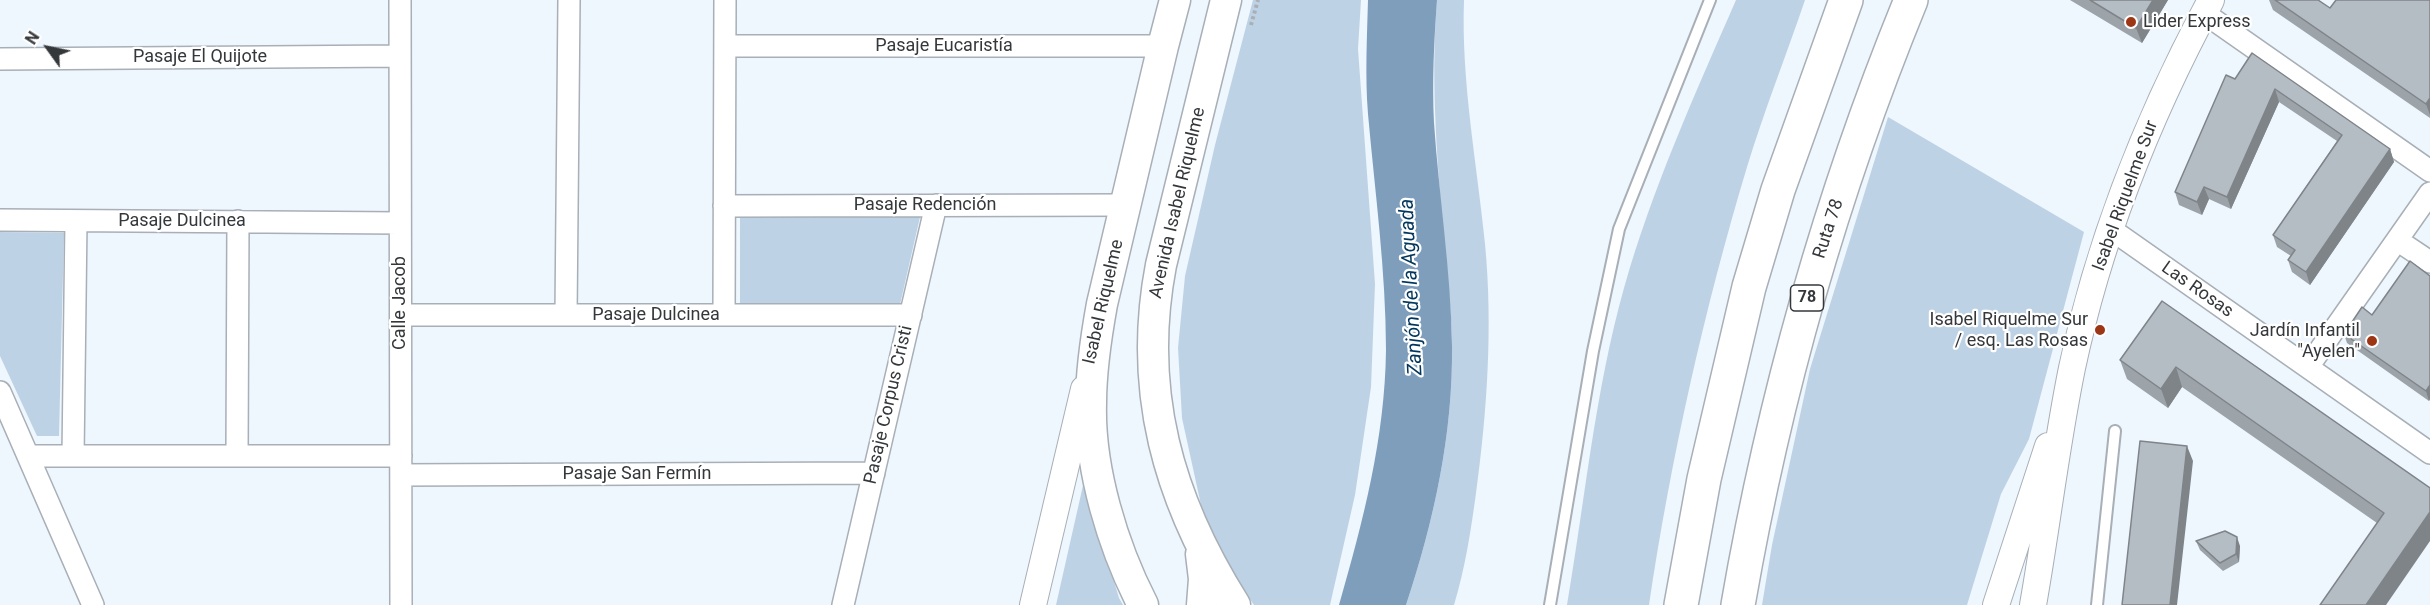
<!DOCTYPE html>
<html>
<head>
<meta charset="utf-8">
<style>
	body { margin:0 }
	#map { position:relative; width:2430px; height:605px; overflow:hidden; background:#eef6fe; font-family:Roboto,sans-serif }
	canvas { display:block }
	.north { position:absolute; left:18px; top:18px; width:60px; height:60px; -webkit-text-stroke:4px #fff; paint-order:stroke; rotate:303deg; font-size:16px; font-weight:700; line-height:24px; text-align:center; color:#35383b }
	.north::after { content:''; display:block; margin:auto; width:21px; height:27px; background:#35383b; clip-path:polygon(50% 0,100% 100%,50% 72%,0 100%) }
</style>
</head>
<body>
<div id="map">
<canvas width="2430" height="605"></canvas>
<div class="north">N</div>
</div>
<script>
const context = document.querySelector('canvas').getContext('2d');
context.lineJoin = 'round';
function paint(path, color) { context.fillStyle = color; context.fill(path, 'evenodd'); }
function strokePath(path, color, width, dash) { context.strokeStyle = color; context.lineWidth = width; context.lineCap = dash ? 'butt' : 'round'; context.setLineDash(dash || []); context.stroke(path); }
function write(font, color, halo, rows, align = 'center') {
  context.font = font + ' Roboto,sans-serif'; context.lineWidth = 4.5; context.setLineDash([]); context.textBaseline = 'middle'; context.strokeStyle = halo; context.fillStyle = color; for (const [text, x, y, turn = 0] of rows) {
    context.save(); context.translate(x, y); context.rotate((+turn || 0) * Math.PI / 180); context.textAlign = isNaN(turn) ? turn : align; if (halo) context.strokeText(text, 0, 0); context.fillText(text, 0, 0); context.restore();
  }
}
paint(new Path2D(`
	M 1253,0 L 1361,0 L 1358,49 L 1375,284 L 1371,387 L 1355,495 L 1330,605 L 1254,605 L 1224,562 L 1201,505 L 1182,418 L 1178,348 L 1185,276 L 1215,145 Z
	M 1437,0 L 1464,0 C 1461,82 1477,163 1485,244 C 1493,327 1487,412 1476,493 C 1471,530 1465,569 1454,605 L 1406,605 C 1434,521 1453,434 1452,346 C 1452,316 1448,285 1445,255 C 1438,170 1430,85 1437,0 Z
	M 1736,0 L 1805,0 C 1786,56 1764,111 1747,167 C 1704,310 1671,458 1649,605 L 1567,605 C 1585,500 1595,391 1624,288 C 1652,189 1695,94 1736,0 Z
	M 1888,117 L 2084,232 L 2029,439 L 2001,494 L 1967,605 L 1762,605 L 1772,545 L 1810,369 Z
	M 740,217 L 920,217 L 899,309 L 740,309 Z
	M 0,232 L 64,233 L 59,436 L 37,436 L 0,356 Z
	M 1084,481 L 1119,598 L 1123,605 L 1056,605 Z`), '#bed2e5');
paint(new Path2D(`
	M 1368,0 L 1437,0 C 1434,41 1432,82 1434,123 C 1439,197 1451,271 1452,346 C 1453,434 1434,521 1406,605 L 1339,605 C 1363,522 1385,438 1386,350 C 1386,271 1375,193 1368,114 C 1365,76 1367,38 1368,0 Z`), '#7e9ebc');
const service = new Path2D(`
	M 1550,605 L 1593,351 L 1619,229 L 1710,0
	M 2097,605 L 2115,431`);
const minor = new Path2D(`
	M 400,0 L 401,605
	M 2204,13 L 2430,171
	M 725,46 L 1163,46
	M 0,59 L 400,56
	M 724,206 L 1125,205
	M 0,220 L 400,223
	M 2112,230 L 2430,453
	M 2397,240 L 2430,262
	M 401,315 L 911,315
	M 566,315 L 569,0
	M 724,315 L 725,0
	M 2308,367 L 2430,193
	M 0,392 L 93,605
	M 28,456 L 401,456
	M 73,456 L 76,221
	M 237,456 L 238,221
	M 401,475 L 874,473
	M 843,605 L 936,205`);
const tertiary = new Path2D(`
	M 1033,605 L 1084,389
	M 1996,605 L 2048,446
	M 2033,605 C 2047,526 2056,446 2072,368 C 2099,240 2149,115 2211,0`);
const secondary = new Path2D(`
	M 1226,0 L 1161,265 C 1137,390 1168,499 1235,605
	M 1201,554 L 1204,579 L 1202,605
	M 1143,605 C 1113,547 1089,469 1091,403 C 1091,370 1096,337 1102,304 L 1163,46 L 1175,0`);
const motorway = new Path2D(`
	M 1681,605 L 1704,479 L 1749,287 L 1778,190 L 1846,0
	M 1738,605 C 1774,397 1831,195 1911,0`);
strokePath(service, '#a8afb7', 14);
strokePath(minor, '#a8afb7', 24);
strokePath(tertiary, '#a8afb7', 28);
strokePath(secondary, '#a8afb7', 33);
strokePath(motorway, '#a8afb7', 36);
strokePath(new Path2D(`
	M 1251,25 L 1258,0`), '#a9afb5', 4, [3, 3]);
strokePath(service, '#fff', 10);
strokePath(minor, '#fff', 21);
strokePath(tertiary, '#fff', 26);
strokePath(secondary, '#fff', 30);
strokePath(motorway, '#fff', 33);
paint(new Path2D(`
	M 2070,0 L 2168,0 L 2142,43 Z
	M 2269,0 L 2318,0 L 2330,8 L 2430,0 L 2430,118 L 2273,10 Z
	M 2252,53 L 2390,149 L 2394,162 L 2310,285 L 2292,272 L 2288,260 L 2291,256 L 2277,247 L 2273,235 L 2337,141 L 2279,102 L 2231,209 L 2209,199 L 2202,215 L 2179,205 L 2175,192 L 2235,79 Z
	M 2430,276 L 2430,399 L 2429,401 L 2347,343 L 2344,334 Z
	M 2162,301 L 2430,488 L 2377,523 L 2182,387 L 2168,408 L 2127,379 L 2120,360 Z
	M 2196,541 L 2240,546 L 2239,562 L 2223,571 L 2200,550 Z`), '#9ca3a9');
paint(new Path2D(`
	M 2153,0 L 2168,0 L 2142,43 L 2136,28 Z
	M 2275,89 L 2279,102 L 2231,209 L 2227,197 Z
	M 2430,98 L 2430,115 L 2426,104 Z
	M 2390,149 L 2394,162 L 2310,285 L 2306,272 Z
	M 2204,187 L 2209,199 L 2202,215 L 2197,202 Z
	M 2176,367 L 2182,387 L 2168,408 L 2161,389 Z
	M 2430,385 L 2430,399 L 2429,401 L 2426,391 Z
	M 2187,446 L 2193,461 L 2177,605 L 2170,605 Z
	M 2430,512 L 2430,541 L 2386,605 L 2366,605 Z
	M 2237,537 L 2240,546 L 2239,562 L 2236,554 Z`), '#7f8489');
const building = new Path2D(`
	M 2090,0 L 2153,0 L 2136,28 Z
	M 2275,0 L 2318,0 L 2330,8 L 2336,0 L 2430,0 L 2430,98 L 2426,104 Z
	M 2252,53 L 2390,149 L 2306,272 L 2288,260 L 2295,250 L 2273,235 L 2342,135 L 2275,89 L 2227,197 L 2204,187 L 2197,202 L 2175,192 L 2226,75 L 2235,79 Z
	M 2410,261 L 2430,276 L 2430,385 L 2426,391 L 2344,334 L 2362,307 L 2372,315 Z
	M 2162,301 L 2430,488 L 2430,512 L 2366,605 L 2320,605 L 2384,513 L 2176,367 L 2161,389 L 2120,360 Z
	M 2140,441 L 2187,446 L 2170,605 L 2122,605 Z
	M 2225,531 L 2237,537 L 2236,554 L 2220,563 L 2196,541 Z`);
paint(building, '#b5bdc4');
strokePath(building, '#7f8489', 1.5);
for (const [x, y, r, color] of [
	[2131,22,6,"#9d3614"],
	[2100,330,6,"#9d3614"],
	[2372,341,6,"#9d3614"]
]) { const dot = new Path2D(); dot.arc(x, y, r, 0, 2 * Math.PI); context.fillStyle = color; context.fill(dot); strokePath(dot, '#fff', 2); }
for (const [x, y, w] of [
	[1807,298,33]
]) { const box = new Path2D(); box.roundRect(x - w / 2, y - 13, w, 26, 4.5); context.fillStyle = '#fff'; context.fill(box); strokePath(box, '#35383b', 1.5); }
write('bold 16px', '#35383b', null, [
	["78",1807,298]
]);
write('18px', '#35383b', '#fff', [
	["Lider Express",2143,22,"left"],
	["Isabel Riquelme Sur",2088,320],
	["/ esq. Las Rosas",2088,341],
	["Jardín Infantil",2360,331],
	["\"Ayelen\"",2360,352]
], 'right');
write('18px', '#35383b', '#fff', [
	["Pasaje Eucaristía",944,46],
	["Pasaje El Quijote",200,57],
	["Isabel Riquelme Sur",2126,196,-70],
	["Avenida Isabel Riquelme",1178,203,-77],
	["Pasaje Redención",925,205],
	["Pasaje Dulcinea",182,221],
	["Ruta 78",1829,229,-72],
	["Las Rosas",2197,290,35],
	["Isabel Riquelme",1104,302,-77],
	["Calle Jacob",400,303,-90],
	["Pasaje Dulcinea",656,315],
	["Pasaje Corpus Cristi",889,405,-77],
	["Pasaje San Fermín",637,474]
]);
write('italic 20px', '#00355c', '#fff', [
	["Zanjón de la Aguada",1412,287,-93]
]);
</script>
</body>
</html>
